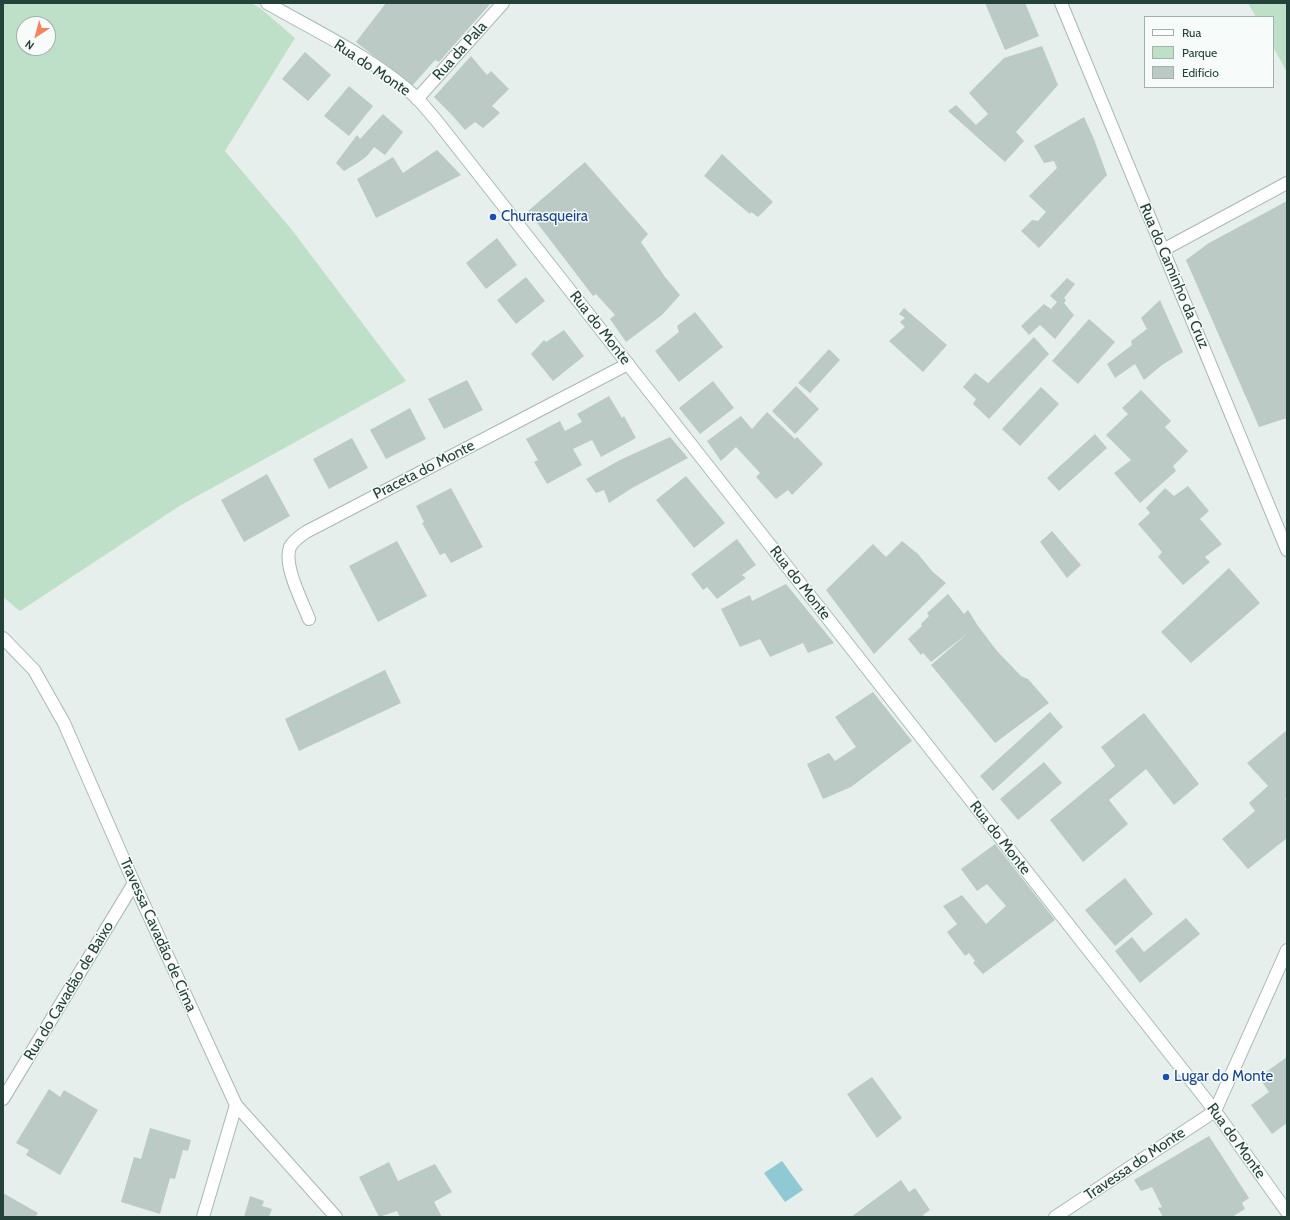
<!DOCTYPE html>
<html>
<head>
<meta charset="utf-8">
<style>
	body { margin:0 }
	#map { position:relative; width:1290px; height:1220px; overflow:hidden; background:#e6efeb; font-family:Cabin,sans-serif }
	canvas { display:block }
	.frame { position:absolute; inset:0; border:4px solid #24423a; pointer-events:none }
	.legend { position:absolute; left:1144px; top:16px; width:130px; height:72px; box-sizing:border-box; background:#f7fbf9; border:1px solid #a3b1ad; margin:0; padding:5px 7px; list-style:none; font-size:12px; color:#24423a }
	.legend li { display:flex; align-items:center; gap:8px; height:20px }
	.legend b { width:20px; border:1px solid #a3b1ad }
	.north { position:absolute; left:16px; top:16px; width:40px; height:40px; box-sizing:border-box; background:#f7fbf9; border:1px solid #a3b1ad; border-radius:50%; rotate:216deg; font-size:11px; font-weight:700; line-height:16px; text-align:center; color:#24423a }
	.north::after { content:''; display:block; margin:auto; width:14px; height:18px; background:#f4845f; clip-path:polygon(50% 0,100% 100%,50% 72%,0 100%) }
</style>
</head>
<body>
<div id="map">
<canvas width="1290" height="1220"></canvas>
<div class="frame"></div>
<ul class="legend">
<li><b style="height:5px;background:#fff"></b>Rua</li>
<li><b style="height:11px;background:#bfe0c8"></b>Parque</li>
<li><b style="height:11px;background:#bbcac4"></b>Edifício</li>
</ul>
<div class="north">N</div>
</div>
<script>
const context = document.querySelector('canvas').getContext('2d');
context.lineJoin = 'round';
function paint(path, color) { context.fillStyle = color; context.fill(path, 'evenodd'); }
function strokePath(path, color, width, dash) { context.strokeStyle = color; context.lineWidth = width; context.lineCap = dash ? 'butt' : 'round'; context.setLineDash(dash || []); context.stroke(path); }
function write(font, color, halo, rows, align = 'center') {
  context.font = font + ' Cabin,sans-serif'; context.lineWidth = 3; context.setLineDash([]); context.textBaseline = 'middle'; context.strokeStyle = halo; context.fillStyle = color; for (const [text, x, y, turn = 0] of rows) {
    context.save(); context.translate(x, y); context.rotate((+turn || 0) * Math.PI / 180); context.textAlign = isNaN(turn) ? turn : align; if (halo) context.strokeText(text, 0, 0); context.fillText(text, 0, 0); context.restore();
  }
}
paint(new Path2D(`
	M 3,3 L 251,3 L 260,8 L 295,38 L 225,151 L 292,230 L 406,381 L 181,505 L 20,611 L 3,597 ZM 24,24 L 48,24 L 48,48 L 24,48 Z
	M 1248,3 L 1287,3 L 1287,72 L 1273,47 L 1273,17 L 1256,17 Z`), '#bfe0c8');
paint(new Path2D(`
	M 782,1161 L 803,1190 L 785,1202 L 764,1173 Z`), '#8ec9d4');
paint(new Path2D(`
	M 386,3 L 491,3 L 439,62 L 435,60 L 412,86 L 356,42 Z
	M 985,3 L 1025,3 L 1039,36 L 1005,50 Z
	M 1042,46 L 1058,85 L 1016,132 L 1024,141 L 1005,162 L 948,111 L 956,105 L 976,125 L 988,114 L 969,93 L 1004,58 Z
	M 305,52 L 331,75 L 308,101 L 282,79 Z
	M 471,56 L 487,75 L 491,71 L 509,89 L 492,106 L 500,113 L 483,128 L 475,122 L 465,130 L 452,115 L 434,97 Z
	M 349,86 L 373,106 L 349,136 L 324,116 Z
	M 383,114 L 403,132 L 385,155 L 374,147 L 367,156 L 359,162 L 344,171 L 336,163 L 357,135 L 360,139 Z
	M 1084,117 L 1094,139 L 1107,175 L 1039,248 L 1021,231 L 1032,220 L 1038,221 L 1046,212 L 1029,196 L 1057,168 L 1054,161 L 1044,163 L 1034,146 Z
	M 437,150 L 461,175 L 376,218 L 357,179 L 393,157 L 403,173 Z
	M 722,154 L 773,202 L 758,217 L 751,212 L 750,214 L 704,176 Z
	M 585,162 L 648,234 L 641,242 L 665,277 L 680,295 L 662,315 L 626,342 L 610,319 L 615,315 L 596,294 L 593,296 L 528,211 Z
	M 1287,201 L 1287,418 L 1259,427 L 1186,260 L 1209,243 Z
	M 497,238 L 517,265 L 486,289 L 466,263 Z
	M 526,277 L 545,301 L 516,324 L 497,300 Z
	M 1067,278 L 1075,284 L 1064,298 L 1066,300 L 1064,303 L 1074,315 L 1055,339 L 1040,325 L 1029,335 L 1021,326 L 1044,304 L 1051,309 L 1057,302 L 1050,296 Z
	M 1160,300 L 1183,352 L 1162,365 L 1144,380 L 1135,364 L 1115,378 L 1107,364 L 1132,345 L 1131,341 L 1147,329 L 1141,318 Z
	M 904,308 L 947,345 L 923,372 L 889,341 L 905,327 L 900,322 L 905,318 L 899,314 Z
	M 695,312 L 723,347 L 679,382 L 655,351 L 679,332 L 677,326 Z
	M 1089,319 L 1115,342 L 1078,384 L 1052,361 Z
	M 564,330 L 584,356 L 553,381 L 531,354 L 544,340 L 546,342 Z
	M 1034,337 L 1049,354 L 989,419 L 973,404 L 976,399 L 963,387 L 975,373 L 988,383 Z
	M 829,349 L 840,360 L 810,393 L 798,383 Z
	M 467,380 L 483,410 L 444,429 L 428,399 Z
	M 713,381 L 734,408 L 700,434 L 679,408 Z
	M 796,386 L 819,409 L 795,434 L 772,411 Z
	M 1041,387 L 1059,404 L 1020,446 L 1002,429 Z
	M 1141,390 L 1171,421 L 1165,427 L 1188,451 L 1173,466 L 1176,471 L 1140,503 L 1114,473 L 1131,460 L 1106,435 L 1128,414 L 1122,408 Z
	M 609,396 L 622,418 L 624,416 L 636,438 L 601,457 L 592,440 L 573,449 L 582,465 L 547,484 L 534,462 L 538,460 L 526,439 L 560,421 L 565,431 L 582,422 L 577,414 Z
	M 410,408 L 426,439 L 386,459 L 370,430 Z
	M 767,412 L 795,439 L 797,437 L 823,464 L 792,495 L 788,490 L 776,499 L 756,477 L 760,473 L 736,447 L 721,461 L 707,441 L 741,416 L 752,429 Z
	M 1095,434 L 1107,448 L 1059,491 L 1047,478 Z
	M 670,437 L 688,458 L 632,488 L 609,503 L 604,490 L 596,493 L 586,479 L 620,460 Z
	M 352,438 L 368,468 L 329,489 L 313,459 Z
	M 267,474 L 290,516 L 244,542 L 221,500 Z
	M 686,476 L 725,523 L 694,548 L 656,500 Z
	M 1188,486 L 1209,511 L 1200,519 L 1222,544 L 1205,557 L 1210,562 L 1183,585 L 1158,557 L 1162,552 L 1138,524 L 1150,513 L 1146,508 L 1165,488 L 1174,496 Z
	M 451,488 L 483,547 L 451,563 L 445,553 L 440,555 L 422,523 L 424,522 L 416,506 Z
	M 1052,531 L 1081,565 L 1067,578 L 1040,542 Z
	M 737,539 L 756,565 L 742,575 L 746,578 L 717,599 L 707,587 L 703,590 L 691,574 Z
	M 397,541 L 427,596 L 378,622 L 349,566 Z
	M 902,541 L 918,554 L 933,572 L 946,583 L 874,654 L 826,590 L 873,544 L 886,557 Z
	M 1229,568 L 1260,603 L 1191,663 L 1161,632 Z
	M 786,584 L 834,643 L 808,653 L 803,643 L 770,657 L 760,639 L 740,647 L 721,609 L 750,595 L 752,601 Z
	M 948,594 L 964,614 L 968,610 L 978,626 L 997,651 L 1021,676 L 1028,679 L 1049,703 L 995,743 L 931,665 L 968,633 L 931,662 L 923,653 L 921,655 L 908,639 L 922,626 L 921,624 L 929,616 L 927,613 Z
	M 385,670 L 401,703 L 299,751 L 285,719 Z
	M 873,692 L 912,741 L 851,787 L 823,799 L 807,764 L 829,753 L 835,761 L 856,747 L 835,717 Z
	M 1050,712 L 1063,727 L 993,791 L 980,776 Z
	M 1144,713 L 1199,784 L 1174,805 L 1146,769 L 1109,800 L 1128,824 L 1083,862 L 1050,820 L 1115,766 L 1101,747 Z
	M 1287,730 L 1287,797 L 1285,799 L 1287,802 L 1287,838 L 1248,869 L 1222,839 L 1255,811 L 1249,803 L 1268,786 L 1247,763 Z
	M 1044,762 L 1062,783 L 1018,820 L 1000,799 Z
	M 995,844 L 1055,920 L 983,974 L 973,963 L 975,961 L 969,953 L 965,956 L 947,932 L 957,924 L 943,906 L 962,895 L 986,924 L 1006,906 L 987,884 L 977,891 L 961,869 Z
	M 1125,878 L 1153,914 L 1115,946 L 1085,910 Z
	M 1186,918 L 1200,934 L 1140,983 L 1115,951 L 1132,937 L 1144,952 Z
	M 1287,1057 L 1287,1123 L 1272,1134 L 1251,1105 L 1269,1092 L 1259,1077 Z
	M 872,1077 L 902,1118 L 877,1138 L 847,1094 Z
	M 49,1089 L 60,1097 L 64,1090 L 98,1110 L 60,1175 L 26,1155 L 29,1150 L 16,1143 Z
	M 150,1128 L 191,1140 L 188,1151 L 183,1150 L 175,1179 L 170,1178 L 160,1214 L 121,1202 L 134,1157 L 141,1159 Z
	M 1209,1136 L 1249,1198 L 1242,1203 L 1245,1209 L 1232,1217 L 1163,1217 L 1158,1208 L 1162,1207 L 1152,1187 L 1141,1191 L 1134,1180 Z
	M 389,1162 L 398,1181 L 435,1164 L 452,1192 L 434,1202 L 442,1217 L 400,1217 L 397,1211 L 379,1217 L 359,1177 Z
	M 901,1180 L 909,1192 L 915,1188 L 930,1210 L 923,1215 L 925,1217 L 851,1217 Z
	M 3,1193 L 38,1213 L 35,1217 L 3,1217 Z
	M 250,1196 L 264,1201 L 262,1206 L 272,1209 L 269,1217 L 244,1217 Z`), '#bbcac4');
const lane = new Path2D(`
	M 1163,250 L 1287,183`);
const street = new Path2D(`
	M 1061,3 L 1287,550
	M 417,99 L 503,3
	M 309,619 C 302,601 283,565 290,547 C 293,541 300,536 306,532 L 628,364
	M 3,638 L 34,670 L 64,723 L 134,883 L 236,1105 L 336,1217
	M 3,1099 L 134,883
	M 203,1217 L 236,1105
	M 1055,1217 L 1215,1111 L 1287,950`);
const secondary = new Path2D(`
	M 267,3 C 317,32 376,59 418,99 C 424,106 430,113 436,120 L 1215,1111 L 1287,1212`);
strokePath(lane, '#a8b8b2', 14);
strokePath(street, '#a8b8b2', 14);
strokePath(secondary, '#a4bbb3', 14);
strokePath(lane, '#fff', 12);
strokePath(street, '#fff', 12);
strokePath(secondary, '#fff', 12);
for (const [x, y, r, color] of [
	[493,217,4,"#1a4fb4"],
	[1166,1077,4,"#1a4fb4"]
]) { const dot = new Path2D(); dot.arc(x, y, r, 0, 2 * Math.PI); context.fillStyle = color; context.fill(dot); strokePath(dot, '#f7fbf9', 1.5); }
write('15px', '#24423a', '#f7fbf9', [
	["Rua da Pala",460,51,-48],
	["Rua do Monte",372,68,34],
	["Rua do Caminho da Cruz",1174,276,67],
	["Rua do Monte",600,328,52],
	["Praceta do Monte",424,470,-27],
	["Rua do Monte",800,583,52],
	["Rua do Monte",1000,838,52],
	["Travessa Cavadão de Cima",158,935,66],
	["Rua do Cavadão de Baixo",69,991,-59],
	["Rua do Monte",1236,1141,54],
	["Travessa do Monte",1135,1164,-34]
]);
write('15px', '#164399', '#f7fbf9', [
	["Churrasqueira",501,217],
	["Lugar do Monte",1174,1077]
], 'left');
</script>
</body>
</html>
